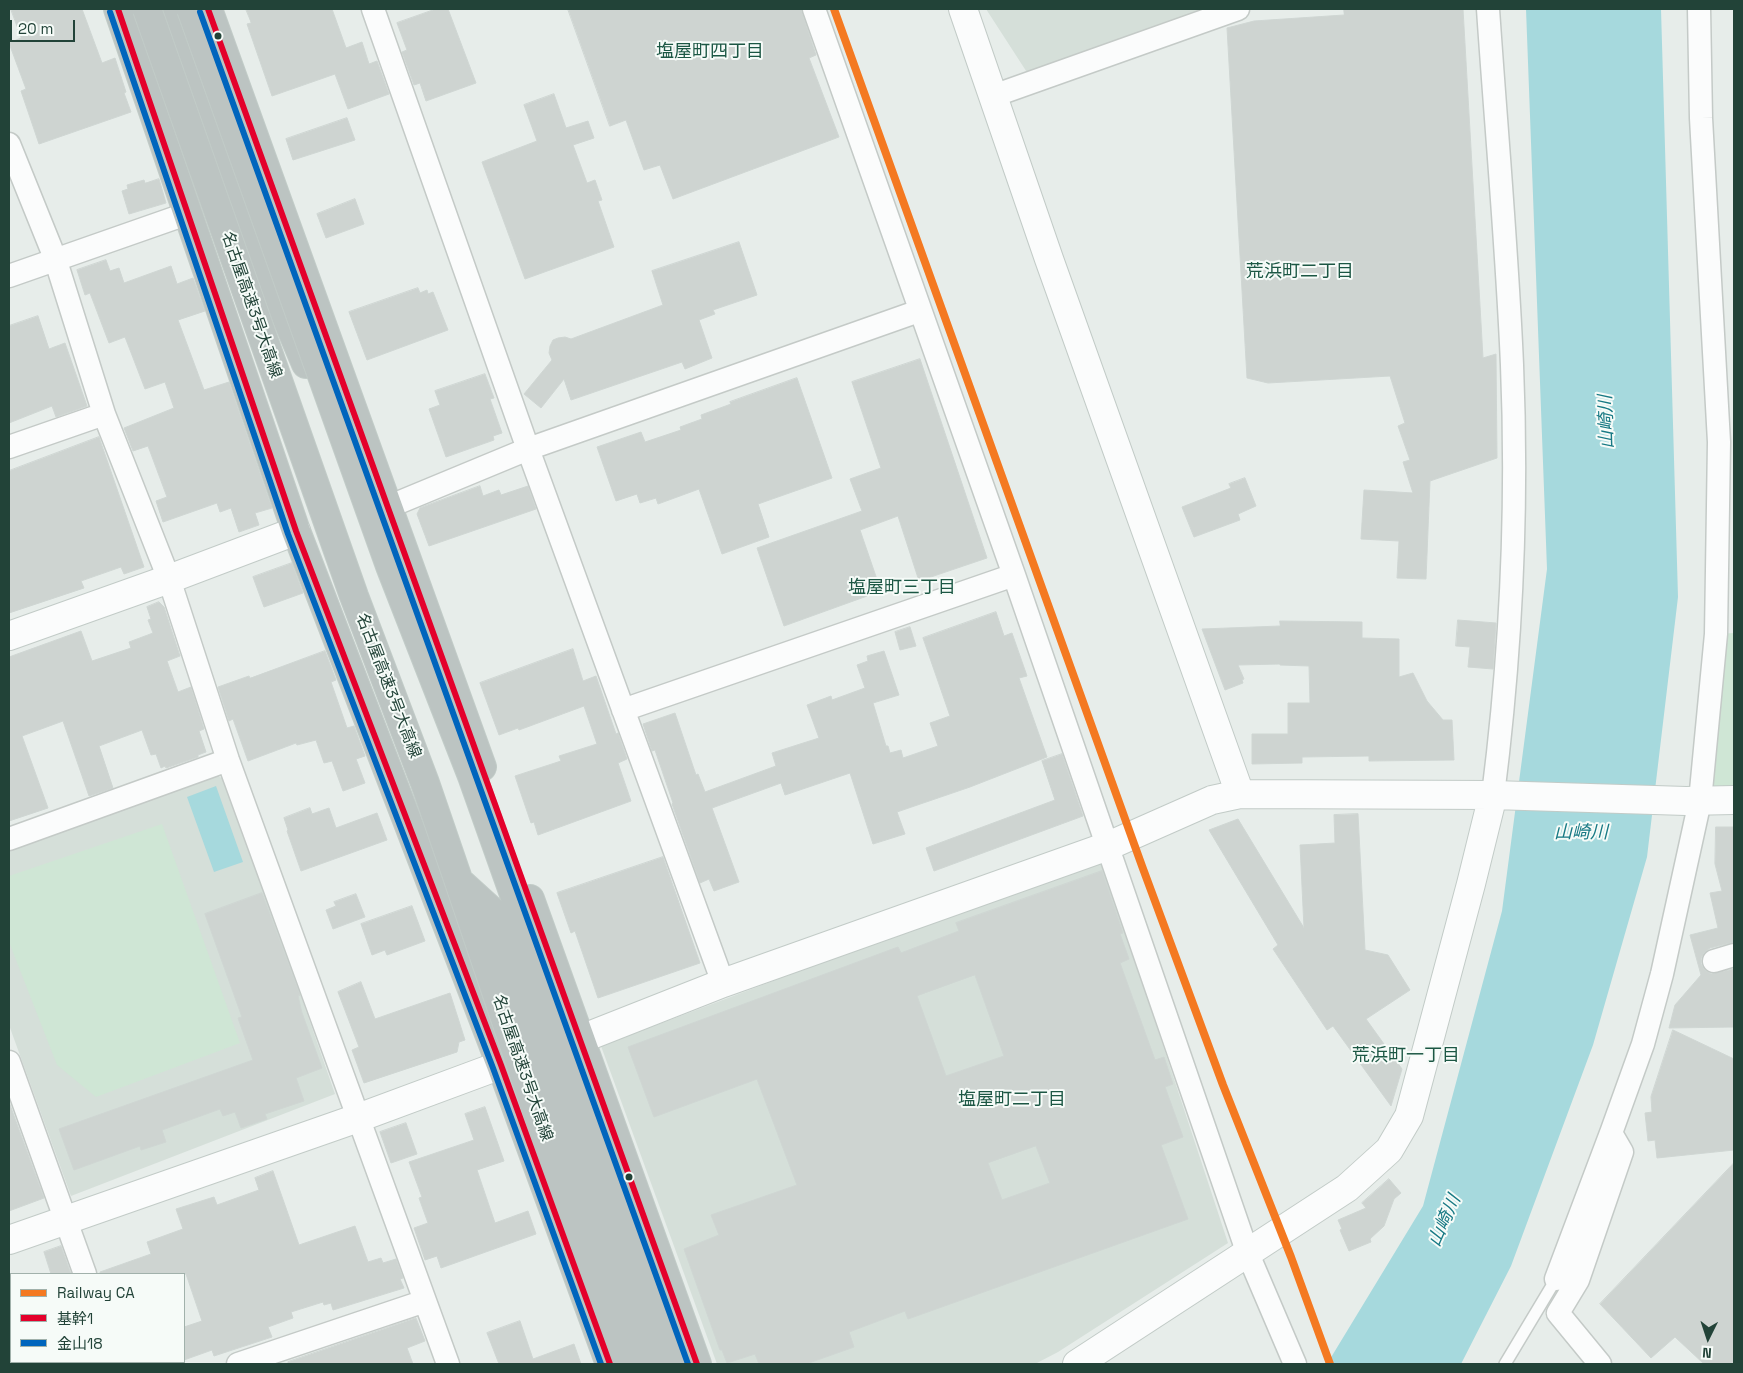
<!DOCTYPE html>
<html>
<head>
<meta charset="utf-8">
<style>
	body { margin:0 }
	#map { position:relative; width:1743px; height:1373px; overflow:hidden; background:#e7edea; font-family:"Space Grotesk","Noto Sans JP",sans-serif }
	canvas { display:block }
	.frame { position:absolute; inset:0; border:10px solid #224338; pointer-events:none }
	.legend { position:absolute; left:10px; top:1273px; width:175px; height:90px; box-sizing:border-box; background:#f6fbf8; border:1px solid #a1b1ab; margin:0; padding:6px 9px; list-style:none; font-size:15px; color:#224338 }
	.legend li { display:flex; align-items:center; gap:10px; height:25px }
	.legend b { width:25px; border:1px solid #a1b1ab }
	.north { position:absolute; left:1683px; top:1313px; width:50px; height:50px; -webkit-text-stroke:4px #f6fbf8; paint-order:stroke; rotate:184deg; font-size:14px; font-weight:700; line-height:20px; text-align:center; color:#224338 }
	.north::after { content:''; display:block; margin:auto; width:18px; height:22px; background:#224338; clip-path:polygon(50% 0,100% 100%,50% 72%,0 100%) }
	.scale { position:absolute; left:10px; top:20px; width:65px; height:22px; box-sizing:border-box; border:2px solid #224338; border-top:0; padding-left:6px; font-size:15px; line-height:18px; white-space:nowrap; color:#224338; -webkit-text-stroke:4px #f6fbf8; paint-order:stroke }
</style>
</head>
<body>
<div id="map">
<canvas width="1743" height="1373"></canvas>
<div class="frame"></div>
<ul class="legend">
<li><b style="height:6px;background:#f47921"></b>Railway CA</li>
<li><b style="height:6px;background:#e4002b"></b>基幹1</li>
<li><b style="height:6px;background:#0065bd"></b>金山18</li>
</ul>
<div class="north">N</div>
<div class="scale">20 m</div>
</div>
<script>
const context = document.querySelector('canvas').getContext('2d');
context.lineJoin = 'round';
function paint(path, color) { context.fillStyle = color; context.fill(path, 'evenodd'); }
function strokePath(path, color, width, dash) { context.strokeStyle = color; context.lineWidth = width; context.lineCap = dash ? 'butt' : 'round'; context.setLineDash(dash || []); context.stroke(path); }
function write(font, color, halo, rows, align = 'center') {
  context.font = font + ' "Space Grotesk","Noto Sans JP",sans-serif'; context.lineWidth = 4; context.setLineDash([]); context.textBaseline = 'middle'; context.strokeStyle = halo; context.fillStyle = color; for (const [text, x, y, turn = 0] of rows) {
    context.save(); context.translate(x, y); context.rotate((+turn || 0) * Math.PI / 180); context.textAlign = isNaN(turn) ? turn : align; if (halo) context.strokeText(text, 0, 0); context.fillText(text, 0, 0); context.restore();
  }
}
paint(new Path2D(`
	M 986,9 L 1213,9 L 1030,77 Z
	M 216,775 L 226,780 L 335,1094 L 71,1196 L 9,1025 L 9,850 Z
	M 1101,857 L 1228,1243 L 1058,1352 L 1035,1364 L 717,1364 L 601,1046 Z`), '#d5dfd9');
paint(new Path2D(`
	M 1734,633 L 1734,800 L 1700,801 L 1716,634 Z
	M 162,824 L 240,1043 L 96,1097 L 57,1065 L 9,942 L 9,876 Z`), '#cfe6d5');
paint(new Path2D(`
	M 1526,9 L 1661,9 L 1678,597 L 1647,857 L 1593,1045 L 1511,1266 L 1461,1364 L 1327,1364 L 1423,1206 L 1502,911 L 1547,569 Z
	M 216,786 L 243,862 L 214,872 L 187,797 Z`), '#a6d9dd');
const building = new Path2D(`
	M 11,9 L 82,9 L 102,63 L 115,58 L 126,92 L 124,93 L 131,112 L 39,144 L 21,91 L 26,89 L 9,43 L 21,38 Z
	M 246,9 L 332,9 L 346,48 L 362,42 L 369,64 L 377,61 L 389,94 L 348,109 L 335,74 L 272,96 L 247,24 L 251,23 Z
	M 436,9 L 448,9 L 476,83 L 426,101 L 420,83 L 414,85 L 402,52 L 407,50 L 397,23 Z
	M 568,9 L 801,9 L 816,55 L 809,58 L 839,137 L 673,199 L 660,165 L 644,170 L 626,120 L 610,126 Z
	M 1344,9 L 1463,9 L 1483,358 L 1496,354 L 1497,458 L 1430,481 L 1426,579 L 1397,578 L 1399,541 L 1361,539 L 1364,490 L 1413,493 L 1403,462 L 1410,460 L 1398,426 L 1405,423 L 1390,376 L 1268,383 L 1247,378 L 1227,28 L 1254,21 L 1344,15 Z
	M 554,94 L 566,128 L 588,121 L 594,138 L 573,145 L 587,183 L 595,180 L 602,200 L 598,201 L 614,247 L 525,279 L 482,162 L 537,141 L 524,105 Z
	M 347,118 L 355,140 L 293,160 L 286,139 Z
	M 159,179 L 166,203 L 129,214 L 122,191 L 128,189 L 127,185 L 144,180 L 145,183 Z
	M 355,199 L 364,224 L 326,238 L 317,214 Z
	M 739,242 L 757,295 L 713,310 L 715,314 L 699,320 L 712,358 L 685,369 L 682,362 L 571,400 L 564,379 L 541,408 L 524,394 L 552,360 L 549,353 L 550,346 L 553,340 L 558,338 L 565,337 L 571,339 L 663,305 L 652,271 Z
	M 106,260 L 110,271 L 119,268 L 124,283 L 171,266 L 177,284 L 193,278 L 205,311 L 178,320 L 204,390 L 229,382 L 272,508 L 255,513 L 259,525 L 239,532 L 231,508 L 220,512 L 217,503 L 163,522 L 156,501 L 167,497 L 148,446 L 133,451 L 124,428 L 174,408 L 165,382 L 145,389 L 125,337 L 109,343 L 90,293 L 85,295 L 77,270 Z
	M 418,288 L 420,293 L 427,290 L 428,294 L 433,292 L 448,330 L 367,360 L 349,312 Z
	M 38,316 L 49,349 L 65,343 L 87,406 L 56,417 L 52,406 L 9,423 L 9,326 Z
	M 920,359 L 987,558 L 919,581 L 898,516 L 860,530 L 881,591 L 784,626 L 757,548 L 862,511 L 850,479 L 881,468 L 852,382 Z
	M 485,374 L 494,398 L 490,399 L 502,433 L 493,436 L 494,440 L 446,457 L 429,409 L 440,405 L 435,391 Z
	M 797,378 L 832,478 L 758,504 L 769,537 L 722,554 L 699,489 L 658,504 L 656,498 L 640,503 L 637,494 L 616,501 L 597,447 L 641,432 L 645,442 L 681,430 L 680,427 L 702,419 L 701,415 L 731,404 L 730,402 Z
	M 99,437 L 144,567 L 124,574 L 121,567 L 81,581 L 84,588 L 9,613 L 9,471 Z
	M 1245,478 L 1256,506 L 1238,514 L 1240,520 L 1194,537 L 1182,507 L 1231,488 L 1229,484 Z
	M 480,486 L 483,496 L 499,490 L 501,495 L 528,486 L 536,509 L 429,546 L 417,514 L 420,508 Z
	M 292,563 L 303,593 L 264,607 L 253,577 Z
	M 159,602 L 164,607 L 180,656 L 167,661 L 178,692 L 191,687 L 204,729 L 199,731 L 206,752 L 198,755 L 198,757 L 166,768 L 165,766 L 161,768 L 156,754 L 151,755 L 142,730 L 99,746 L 113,788 L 89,796 L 63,721 L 22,736 L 48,808 L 9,821 L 9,657 L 81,631 L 92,661 L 131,648 L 129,642 L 153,633 L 148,620 L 151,619 L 147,607 Z
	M 996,612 L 1004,636 L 1012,633 L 1027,676 L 1019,678 L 1047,757 L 970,787 L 897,812 L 905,834 L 873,844 L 850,773 L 785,795 L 781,783 L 712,808 L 739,882 L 714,891 L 709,879 L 700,883 L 672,804 L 673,803 L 655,750 L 652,751 L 643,724 L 675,713 L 696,775 L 698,774 L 705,792 L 776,766 L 772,753 L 819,738 L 807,705 L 831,696 L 832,700 L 865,688 L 857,665 L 868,661 L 867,656 L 884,651 L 899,695 L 873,703 L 886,746 L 888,746 L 890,753 L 901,750 L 903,758 L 938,746 L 930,723 L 950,716 L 923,638 Z
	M 1458,620 L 1496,623 L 1493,669 L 1468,667 L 1470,647 L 1456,646 Z
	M 1280,621 L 1362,622 L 1362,638 L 1399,639 L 1399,677 L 1413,673 L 1427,701 L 1443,720 L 1452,720 L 1454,760 L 1369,761 L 1369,756 L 1302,757 L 1302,763 L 1252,764 L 1252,734 L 1288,734 L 1288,703 L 1310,703 L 1309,666 L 1280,665 L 1280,664 L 1238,665 L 1244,679 L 1242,680 L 1243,683 L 1225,690 L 1202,629 L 1280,626 Z
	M 910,627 L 916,646 L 900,650 L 895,632 Z
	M 573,649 L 583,681 L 596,676 L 616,734 L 618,733 L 627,759 L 618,763 L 631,801 L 538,835 L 534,822 L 531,823 L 515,776 L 561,761 L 559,756 L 597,744 L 584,706 L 519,730 L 518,728 L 499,735 L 480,683 Z
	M 325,651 L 336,680 L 331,682 L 347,728 L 354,726 L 365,756 L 356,759 L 365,783 L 343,791 L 332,761 L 324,763 L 316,740 L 297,745 L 296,743 L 248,761 L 233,719 L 229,721 L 218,687 L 249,676 L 250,678 Z
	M 1062,754 L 1083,816 L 934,871 L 926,848 L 1055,800 L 1042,761 Z
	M 310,808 L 312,814 L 329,808 L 336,828 L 377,813 L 387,840 L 301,871 L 287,831 L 288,830 L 284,818 Z
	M 1358,814 L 1365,950 L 1388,955 L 1410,990 L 1366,1019 L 1402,1069 L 1391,1106 L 1333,1026 L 1327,1030 L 1273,949 L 1278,945 L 1209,830 L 1238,819 L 1304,928 L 1300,845 L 1335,843 L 1334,815 Z
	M 1716,827 L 1734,827 L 1734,942 L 1710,948 L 1705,952 L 1701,958 L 1701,964 L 1705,970 L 1711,974 L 1734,969 L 1734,1027 L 1669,1028 L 1675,1005 L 1701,975 L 1690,935 L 1718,928 L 1710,893 L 1722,891 L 1715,864 Z
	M 663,857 L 700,963 L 598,998 L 575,931 L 571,933 L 557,893 Z
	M 1102,871 L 1123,933 L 1120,934 L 1129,959 L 1120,963 L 1155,1060 L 1164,1057 L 1173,1084 L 1165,1087 L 1183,1137 L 1161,1145 L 1188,1219 L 908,1319 L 905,1311 L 849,1332 L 854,1347 L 806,1364 L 759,1364 L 755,1354 L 727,1363 L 722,1350 L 720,1350 L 684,1249 L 719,1235 L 711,1215 L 797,1185 L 757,1079 L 654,1117 L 628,1047 L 898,947 L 901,953 L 959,931 L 956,923 ZM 975,975 L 1004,1056 L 946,1076 L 917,996 ZM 1036,1146 L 1050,1183 L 1002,1200 L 988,1163 Z
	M 262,893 L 300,995 L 298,996 L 302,1013 L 322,1068 L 296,1078 L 304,1101 L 265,1114 L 267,1119 L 241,1128 L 235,1112 L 223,1116 L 220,1109 L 162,1130 L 166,1142 L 141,1150 L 140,1146 L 74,1170 L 59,1129 L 253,1060 L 238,1018 L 242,1017 L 205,914 Z
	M 356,894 L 365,917 L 333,929 L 326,910 L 336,906 L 334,902 Z
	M 412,906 L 425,941 L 387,955 L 385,950 L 372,955 L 361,924 Z
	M 361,982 L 375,1019 L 450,993 L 465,1040 L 459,1042 L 457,1052 L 364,1083 L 352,1050 L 359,1047 L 338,992 Z
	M 1673,1030 L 1734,1059 L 1734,1150 L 1657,1158 L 1655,1140 L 1648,1141 L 1645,1113 L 1652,1112 L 1651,1097 Z
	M 9,1102 L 44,1198 L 9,1211 Z
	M 485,1107 L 504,1161 L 477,1170 L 495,1223 L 528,1211 L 536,1234 L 441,1268 L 437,1256 L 425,1260 L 414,1228 L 428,1223 L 419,1198 L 422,1197 L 409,1162 L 474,1140 L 465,1114 Z
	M 406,1123 L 417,1154 L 391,1163 L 380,1132 Z
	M 1734,1163 L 1734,1364 L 1704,1364 L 1675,1337 L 1651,1358 L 1600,1304 Z
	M 273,1171 L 299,1245 L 355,1226 L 368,1262 L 381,1258 L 383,1263 L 396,1259 L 403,1278 L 400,1279 L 404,1288 L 333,1310 L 331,1303 L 324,1305 L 323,1302 L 291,1312 L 293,1318 L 268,1327 L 272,1337 L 214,1356 L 212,1350 L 184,1360 L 184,1327 L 202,1321 L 186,1274 L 100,1274 L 100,1272 L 151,1254 L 147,1242 L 183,1229 L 176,1209 L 214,1197 L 217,1205 L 259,1190 L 255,1178 Z
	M 1389,1179 L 1401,1193 L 1394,1199 L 1384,1226 L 1370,1239 L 1371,1242 L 1349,1251 L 1340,1230 L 1342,1229 L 1338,1220 L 1366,1208 L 1362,1203 Z
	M 61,1246 L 71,1274 L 51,1274 L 44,1252 Z
	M 416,1318 L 425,1341 L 407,1348 L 413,1364 L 288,1364 L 288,1362 Z
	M 520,1321 L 533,1359 L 574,1344 L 581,1364 L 499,1364 L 487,1333 Z`);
paint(building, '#ced4d1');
strokePath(building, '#cfd6d3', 1);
const lane = new Path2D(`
	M 1505,1364 L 1556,1279`);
const street = new Path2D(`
	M 373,9 L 528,449 L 723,983
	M 814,9 L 1014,575 L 1248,1254 L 1295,1364
	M 1488,9 C 1496,127 1507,246 1512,365 C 1518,508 1511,653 1493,795
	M 993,96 L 1238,9
	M 9,144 L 55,258 L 104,414 L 169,579 L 228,760 L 448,1364
	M 9,276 L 189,213
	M 9,447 L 104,414
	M 388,507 L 528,449 L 919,311
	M 623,710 L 1014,575
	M 9,839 L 228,760
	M 1714,961 L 1734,955
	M 9,1062 L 85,1274
	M 1556,1279 L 1611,1133
	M 117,1362 L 118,1364
	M 238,1364 L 425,1301
	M 1600,1364 L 1558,1313 L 1578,1280 L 1622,1152 L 1611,1133 L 1643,1044 L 1662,974 L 1700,801 L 1716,634 L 1719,442 L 1701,118 L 1699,9`);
const secondary = new Path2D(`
	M 963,9 L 1049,259 L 1240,794
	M 9,636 L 169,579 L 296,531
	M 9,1240 L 358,1118 L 501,1065 L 581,1039 L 723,983 L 1108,846 L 1212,800 L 1240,794 L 1493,795 L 1686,801 L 1734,800
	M 1077,1364 L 1347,1188 L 1389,1150 L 1409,1116 L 1471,884 L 1493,795`);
const highway = new Path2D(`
	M 118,9 L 296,531 L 501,1065 L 610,1364
	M 169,9 L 262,260 L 306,364
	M 208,9 L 482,767
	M 530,899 L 697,1364`);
strokePath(lane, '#c4cac7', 14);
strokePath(street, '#c4cac7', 25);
strokePath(secondary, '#c2cbc7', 30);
strokePath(highway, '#c2ccc8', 30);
strokePath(lane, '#fbfcfc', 11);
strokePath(street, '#fbfcfc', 22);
strokePath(secondary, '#fbfcfc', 28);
strokePath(highway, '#bcc4c2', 28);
const highwayBridge = new Path2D(`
	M 147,9 L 354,596 L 425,783 L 459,882 L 574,1222 L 625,1364
	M 191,9 L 390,566 L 472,776 L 663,1314 L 678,1364
	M 462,884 L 495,914 L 653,1364`);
strokePath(highwayBridge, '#c2ccc8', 30, []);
strokePath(highwayBridge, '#bcc4c2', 28);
strokePath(new Path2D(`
	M 118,9 L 296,531 L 501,1065 L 610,1364
	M 208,9 L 697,1364`), '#e4002b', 6);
strokePath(new Path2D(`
	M 110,12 L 288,534 L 493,1068 L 601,1364
	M 200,12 L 688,1364`), '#0065bd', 6);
strokePath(new Path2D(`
	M 834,9 L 1142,866 L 1223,1085 L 1291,1257 L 1330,1364`), '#f47921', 8);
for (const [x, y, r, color] of [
	[218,36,4.5,"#224338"],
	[629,1177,4.5,"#224338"]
]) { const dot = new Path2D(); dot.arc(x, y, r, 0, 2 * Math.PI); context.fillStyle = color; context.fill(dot); strokePath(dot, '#f6fbf8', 2); }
write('16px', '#224338', '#f6fbf8', [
	["名古屋高速3号大高線",251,305,71],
	["名古屋高速3号大高線",388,686,69],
	["名古屋高速3号大高線",522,1068,71]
]);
write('18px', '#1c5744', '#f6fbf8', [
	["塩屋町四丁目",710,52],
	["荒浜町二丁目",1300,272],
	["塩屋町三丁目",902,588],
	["荒浜町一丁目",1406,1056],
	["塩屋町二丁目",1012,1100]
]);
write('italic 18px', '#177984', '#f6fbf8', [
	["山崎川",1607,422,-92],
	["山崎川",1581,833],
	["山崎川",1445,1221,-66]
]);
</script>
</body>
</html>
